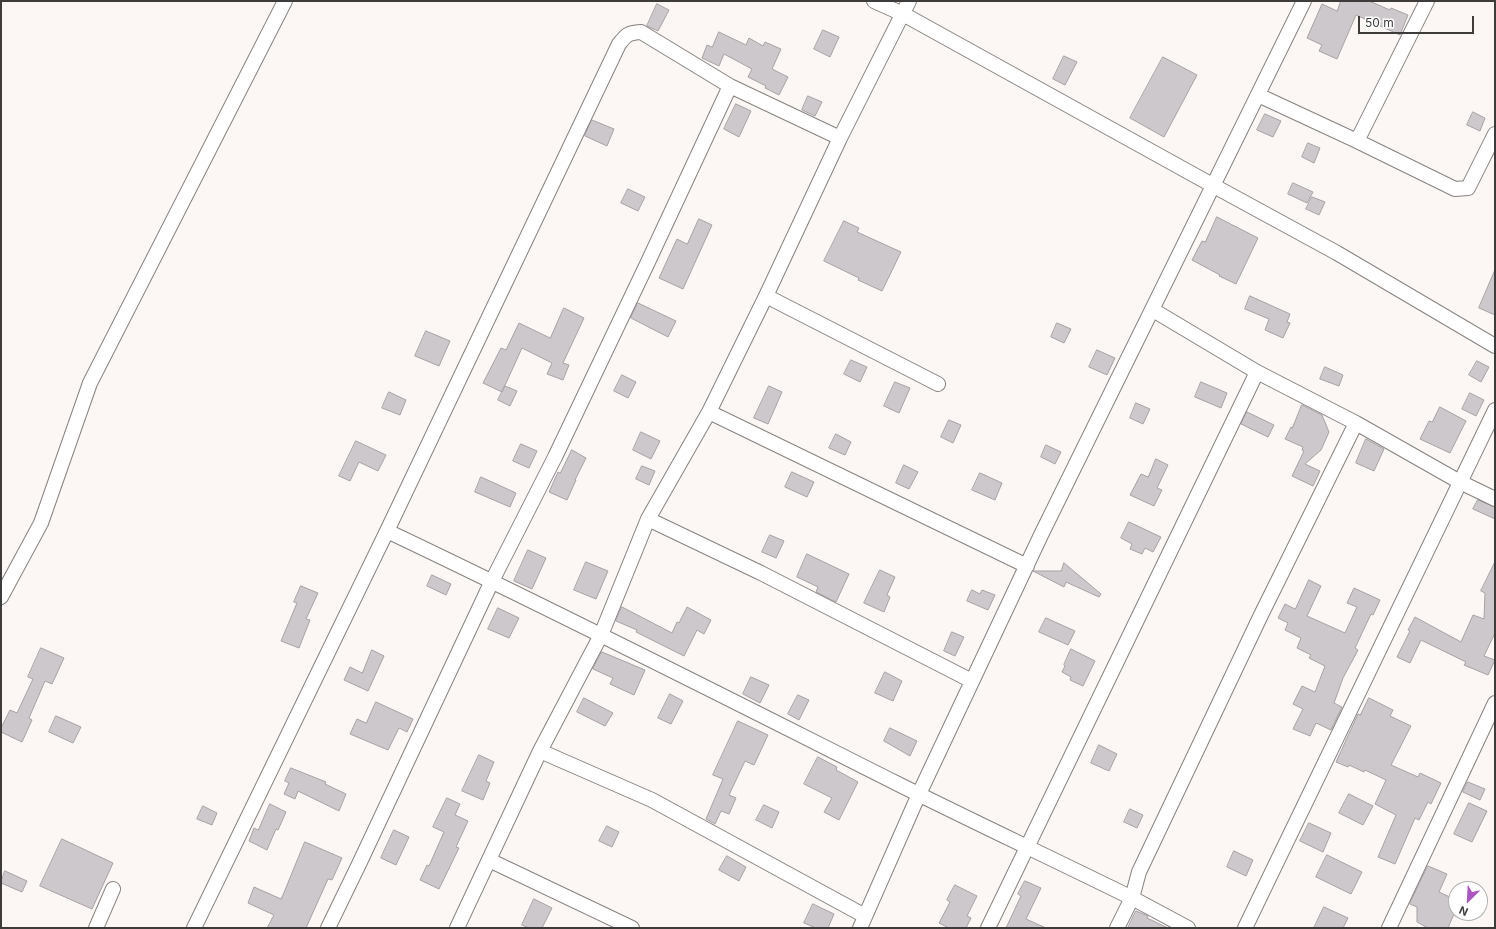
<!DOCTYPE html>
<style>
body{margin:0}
#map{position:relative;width:1496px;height:929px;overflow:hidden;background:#fcf7f4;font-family:Inter,sans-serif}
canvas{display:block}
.frame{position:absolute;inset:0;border:2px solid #3e3c3b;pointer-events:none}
.north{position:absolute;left:1448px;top:881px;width:40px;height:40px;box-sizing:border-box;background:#fff;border:1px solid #b2b1b1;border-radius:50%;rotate:204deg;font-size:11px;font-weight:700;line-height:16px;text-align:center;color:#3e3c3b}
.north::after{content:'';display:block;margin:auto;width:14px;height:18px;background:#ae54c0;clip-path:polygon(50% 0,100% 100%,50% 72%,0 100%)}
.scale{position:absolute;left:1358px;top:16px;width:116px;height:18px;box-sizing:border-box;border:2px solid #3e3c3b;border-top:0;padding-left:5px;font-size:12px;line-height:14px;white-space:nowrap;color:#3e3c3b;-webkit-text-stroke:3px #fff;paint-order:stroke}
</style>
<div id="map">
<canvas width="1496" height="929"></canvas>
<div class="frame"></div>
<div class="north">N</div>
<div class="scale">50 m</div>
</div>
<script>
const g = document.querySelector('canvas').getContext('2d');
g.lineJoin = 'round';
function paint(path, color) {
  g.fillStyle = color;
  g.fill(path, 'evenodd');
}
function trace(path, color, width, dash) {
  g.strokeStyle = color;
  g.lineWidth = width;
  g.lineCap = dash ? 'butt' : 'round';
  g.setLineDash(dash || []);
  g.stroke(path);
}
const building = new Path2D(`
 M1341 1H1369L1390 10 1391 8 1408 15 1400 35 1356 15 1337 59 1319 51 1322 45 1307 38 1322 4 1337 11Z
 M657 4 669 10 658 31 647 26Z
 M823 30 839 37 830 57 814 49Z
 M719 32 746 45 749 38 763 46 765 42 781 49 772 69 788 77 779 95 765 88 766 86 748 77 752 69 724 54 719 66 702 58 707 45 712 47Z
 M1064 56 1077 62 1065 85 1053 79Z
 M1163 57 1197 75 1164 137 1130 118Z
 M808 96 822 102 815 116 802 110Z
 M736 104 751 111 739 137 724 129Z
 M1473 112 1485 118 1480 131 1467 125Z
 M1265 114 1281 121 1273 137 1257 130Z
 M592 120 614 129 607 146 585 136Z
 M1308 143 1320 148 1314 163 1302 157Z
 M1293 183 1313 192 1307 203 1288 194Z
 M628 189 645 197 638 211 621 203Z
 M1312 197 1325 202 1319 215 1306 209Z
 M1217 217 1258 238 1236 284 1219 276 1220 275 1192 260 1202 241 1205 242Z
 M699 219 712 225 683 289 659 278 677 239 687 244Z
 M844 221 859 228 857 232 901 252 882 291 858 280 859 278 824 261Z
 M1495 270V315L1479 308Z
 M1250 296 1290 314 1287 322 1290 323 1283 338 1265 330 1269 319 1245 309Z
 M638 303 676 321 668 337 631 318Z
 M564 308 584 318 563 363 569 365 563 380 547 374 552 363 522 348 502 392 483 383 501 348 506 350 519 323 550 338Z
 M1057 323 1071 329 1064 343 1051 337Z
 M426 331 450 341 439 366 415 356Z
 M1097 350 1115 358 1107 375 1089 367Z
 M851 360 867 367 860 382 844 374Z
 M1477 361 1489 367 1481 382 1469 375Z
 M1325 367 1343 375 1339 386 1320 379Z
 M622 375 636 382 628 398 614 391Z
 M895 382 910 388 899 413 884 406Z
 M1201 382 1227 393 1221 408 1195 397Z
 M505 386 517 391 510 406 498 400Z
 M769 386 782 392 768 424 754 418Z
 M389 392 406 400 400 415 382 408Z
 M1470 393 1484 400 1476 416 1462 409Z
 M1136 403 1150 409 1143 424 1130 418Z
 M1302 405 1322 415 1329 432 1321 450 1305 464 1320 471 1313 486 1292 476 1304 451 1302 450 1303 447 1285 439 1291 427 1292 428Z
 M1440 407 1466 421 1450 453 1420 439 1429 421 1432 422Z
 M1247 412 1274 425 1268 437 1241 424Z
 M949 420 961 425 953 443 941 437Z
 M641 432 660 441 651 459 633 450Z
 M836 434 851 442 845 455 829 448Z
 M1366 439 1384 449 1374 471 1356 463Z
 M356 441 386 455 378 471 359 462 350 481 339 476Z
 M521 444 537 451 529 468 513 461Z
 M1046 445 1061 452 1055 464 1041 457Z
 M572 450 586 458 575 480H576L567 500 549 492 558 472 560 473Z
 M1156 459 1168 465 1157 488 1162 490 1154 506 1130 495 1141 474 1148 477Z
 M904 465 918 472 909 489 896 483Z
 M642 466 655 471 649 485 636 479Z
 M792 472 814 482 807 497 785 487Z
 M980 473 1002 483 995 500 972 490Z
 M481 477 516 493 510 507 475 492Z
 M1478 500 1495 507V519L1473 509Z
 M1129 522 1161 537 1153 552 1145 548 1142 554 1130 549 1132 544 1121 538Z
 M770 535 784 541 776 558 762 552Z
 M528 550 546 558 532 589 514 581Z
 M807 554 849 574 836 602 816 592 818 587 797 577Z
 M586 562 608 571 596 599 574 590Z
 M1495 562V633L1484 656 1495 660 1488 675 1464 665 1466 662 1421 640 1410 663 1397 657 1410 631 1408 630 1415 617 1461 642 1473 615 1484 619 1485 593 1481 591Z
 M1064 563 1101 594 1099 597 1066 582 1064 587 1033 571H1061Z
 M880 570 895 577 887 595 890 597 884 612 864 603Z
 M432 575 451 584 446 595 427 586Z
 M1309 580 1321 586 1307 616 1345 633 1357 607 1347 603 1354 588 1380 600 1373 615 1371 614 1355 648 1358 650 1343 678 1334 703 1342 707 1331 730 1316 723 1310 736 1293 729 1303 709 1293 704 1302 686 1315 692 1325 666 1309 658 1311 655 1297 648 1301 638 1285 630 1288 623 1278 618 1285 604 1295 609Z
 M301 586 318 593 306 619 310 620 299 648 281 641 297 603 294 602Z
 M972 590 980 594 982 590 995 595 988 610 967 601Z
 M622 607 672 633 677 622 679 623 687 607 711 620 704 634 697 630 684 656 636 632 637 630 616 621Z
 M498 608 519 618 509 638 488 629Z
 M1046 618 1075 631 1068 645 1039 632Z
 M952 632 964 637 955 656 944 651Z
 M41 648 64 658 52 684 45 681 29 718 32 720 22 742 1 732V728L10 710 17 713 33 679 28 677Z
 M1071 649 1095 661 1083 686 1070 680 1071 677 1062 672 1065 666 1064 665Z
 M372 650 384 656 368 691 344 680 350 667 362 673Z
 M602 652 645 670 634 695 610 684 613 678 593 669Z
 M885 672 902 681 893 701 875 693Z
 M751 677 769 685 760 703 743 694Z
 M670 694 683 701 671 724 658 718Z
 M798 695 809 700 799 720 788 714Z
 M584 698 613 713 605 726 577 712Z
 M1369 698 1393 710 1390 716 1411 726 1391 765 1418 777 1420 773 1441 783 1431 804 1428 802 1419 820 1415 818 1395 864 1378 857 1396 815 1375 804 1386 780 1365 770 1364 772 1349 765 1348 767 1336 762 1358 714 1360 715Z
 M376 702 413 719 407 732 399 728 388 750 350 734 357 719 366 723Z
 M56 716 81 727 73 743 49 732Z
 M738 721 768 735 754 765 745 761 729 795 736 798 729 814 721 811 715 824 706 819 723 779 713 775Z
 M890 728 917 741 910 756 884 741Z
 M1099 745 1117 754 1109 771 1091 763Z
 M479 755 494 762 486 781 490 783 483 800 462 791Z
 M818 757 837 767 836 770 858 782 839 820 824 812 832 798 804 784Z
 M291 768 326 782 325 784 346 794 339 811 298 791 295 799 284 794 289 783 285 781Z
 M1468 782 1485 789 1480 800 1463 792Z
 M1349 794 1373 806 1363 825 1339 813Z
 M447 798 460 804 455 815 468 821 456 847 459 848 439 889 420 880 427 865 429 866 444 832 433 827Z
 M1469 803 1487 811 1472 842 1454 834Z
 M270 804 286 812 278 830 276 829 267 850 249 841 254 828 258 830Z
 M764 805 779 812 772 828 756 820Z
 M203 806 217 813 212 825 197 819Z
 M1130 809 1143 815 1137 828 1124 822Z
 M1309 823 1331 833 1323 852 1300 841Z
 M607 826 619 832 612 847 599 841Z
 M394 830 409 837 396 865 381 858Z
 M62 839 113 863 92 909 40 886Z
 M305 842 342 858 332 880 328 879 306 928H267L274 915 248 903 254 887 281 899Z
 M1234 851 1253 860 1246 876 1227 867Z
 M1327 855 1362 872 1351 894 1316 877Z
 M727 856 746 867 739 881 719 870Z
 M1428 866 1447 874 1439 892 1456 900V909L1448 928H1428L1417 922V907L1410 904Z
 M5 871 27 881 22 892 1 883Z
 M1025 881 1041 888 1026 919 1046 928H1006L1021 896 1018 894Z
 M955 885 977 896 967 916 971 918 966 928H949L939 923 950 902 947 900Z
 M534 899 552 908 542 928H529L522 925Z
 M813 904 834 914 828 928H816L804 923Z
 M1324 907 1348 918 1343 928H1314Z
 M1136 911 1148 916 1147 918 1168 928H1128Z`);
paint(building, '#ccc8cb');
trace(building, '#a6a1a4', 1);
const street = new Path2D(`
 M874 1 903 14 1214 186 1337 253 1495 346
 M1258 95 1357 141 1427 1
 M1357 141 1455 189 1468 188 1495 134
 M766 296 938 384
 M1153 310 1257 372 1356 423 1460 482 1495 499
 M709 412 1027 566
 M648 519 761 573 972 681
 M387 531C558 612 727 698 896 783 974 822 1053 859 1132 898L1117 928
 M1 597 41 523 90 383 285 1
 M540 751 652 800 865 916
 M489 860 632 928
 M96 928 113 889
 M194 928 387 531 619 44C627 34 628 33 641 32L730 86
 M328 928 360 862 492 581 555 457 648 262 730 86 840 138
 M457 928 540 751 601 635 648 519 709 412 766 296 840 138 909 1
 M860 928 919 794 1041 535 1304 1
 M988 928 1257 372
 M1188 928 1132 898 1139 872 1261 615 1356 423
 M1245 928 1495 410
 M1389 928 1495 703`);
trace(street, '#87827f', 16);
trace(street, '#fff', 14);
</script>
